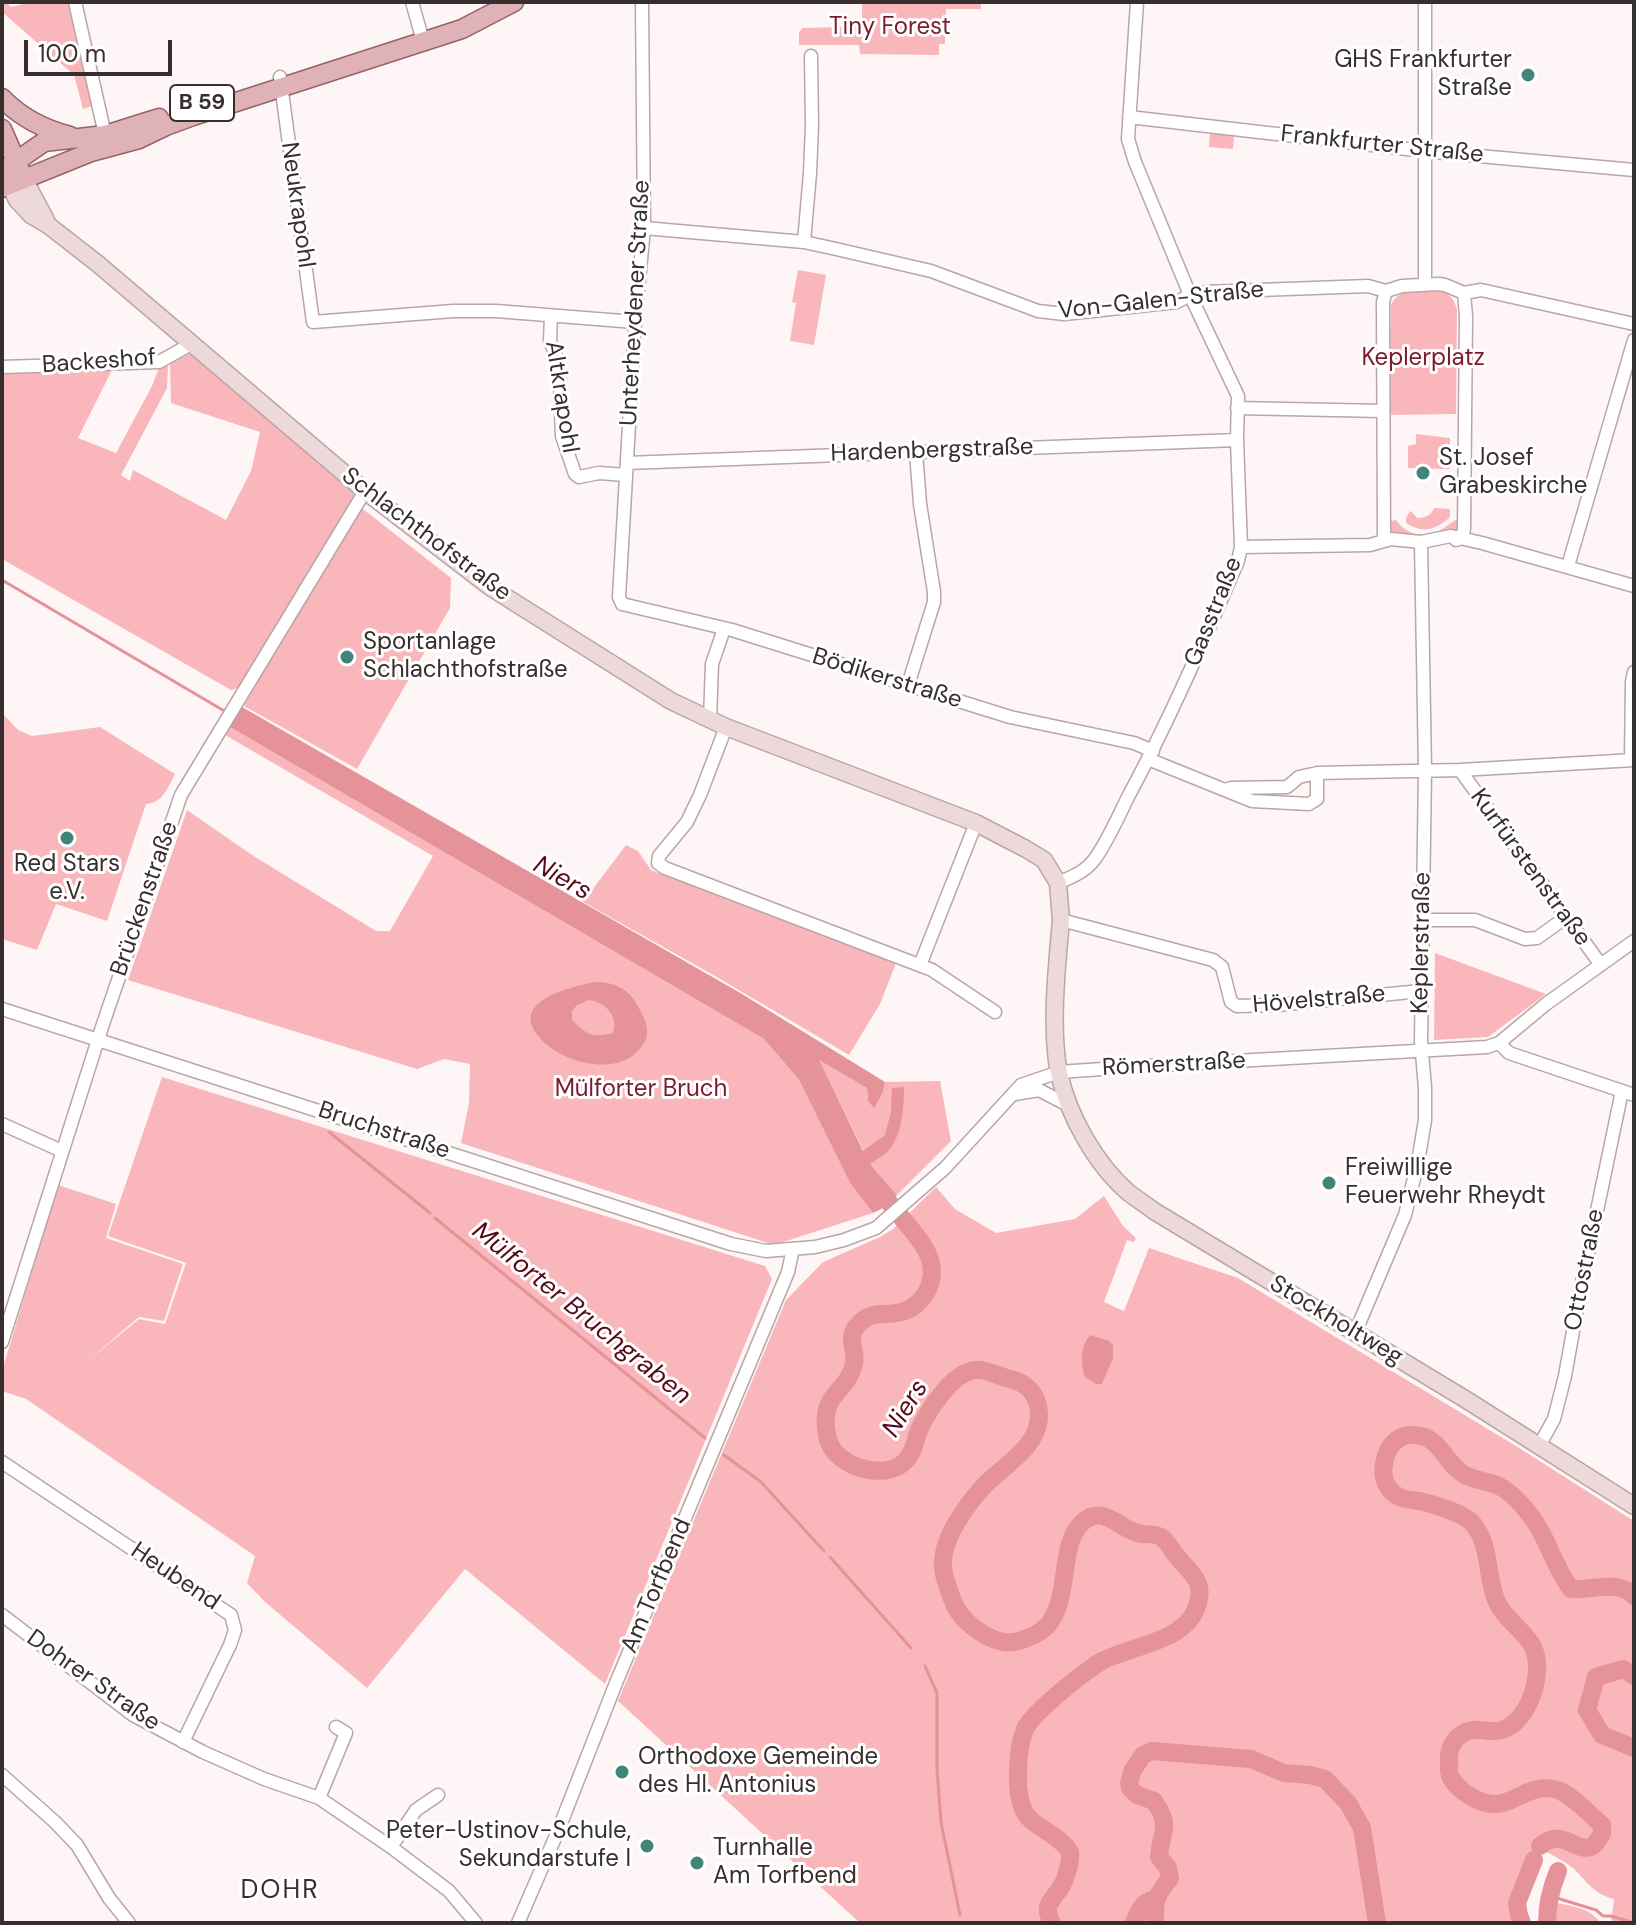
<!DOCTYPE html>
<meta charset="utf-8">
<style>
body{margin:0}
#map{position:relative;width:1636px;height:1925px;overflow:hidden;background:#fef6f6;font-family:"DM Sans",sans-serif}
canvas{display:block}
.frame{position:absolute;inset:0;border:4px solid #372f2f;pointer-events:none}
.scale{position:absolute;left:24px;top:40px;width:148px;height:36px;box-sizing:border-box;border:4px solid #372f2f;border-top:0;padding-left:10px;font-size:24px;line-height:28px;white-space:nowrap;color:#372f2f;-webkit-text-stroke:6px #fff;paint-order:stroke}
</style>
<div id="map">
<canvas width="1636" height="1925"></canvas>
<div class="frame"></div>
<div class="scale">100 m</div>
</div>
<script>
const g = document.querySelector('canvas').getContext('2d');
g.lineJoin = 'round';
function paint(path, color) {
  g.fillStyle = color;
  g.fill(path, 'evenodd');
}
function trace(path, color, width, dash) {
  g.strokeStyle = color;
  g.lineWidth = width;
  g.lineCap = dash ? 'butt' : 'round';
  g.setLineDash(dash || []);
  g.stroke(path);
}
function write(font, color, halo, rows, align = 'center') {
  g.font = font + ' "DM Sans",sans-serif';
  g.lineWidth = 6;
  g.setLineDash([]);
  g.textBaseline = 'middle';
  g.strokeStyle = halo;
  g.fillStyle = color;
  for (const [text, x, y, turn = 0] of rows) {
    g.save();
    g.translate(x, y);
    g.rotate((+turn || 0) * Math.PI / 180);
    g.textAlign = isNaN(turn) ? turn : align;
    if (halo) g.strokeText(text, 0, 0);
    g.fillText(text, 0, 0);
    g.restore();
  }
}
paint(new Path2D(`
 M2 2H6L11 7 32 2H80L104 102 83 109 74 75 2 12Z
 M862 2H981V9H946L945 44H939V55L860 54 859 45H799V32L803 28 841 27 853 21 862 20Z
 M1210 133 1234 136 1233 149 1209 147Z
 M798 270 826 275 814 345 790 341 796 303 792 302Z
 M1410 290C1432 290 1449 284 1457 309L1456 414 1389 415 1391 305C1395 296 1401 294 1410 290Z
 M190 354 361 488 238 688 231 690 2 559V374L112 370 78 438 116 453 152 386 160 365H168L167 388 121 475 130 481 133 470 226 520 251 471 260 432 171 403 170 362Z
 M1416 434 1450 438V469L1408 468V446L1416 444Z
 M1434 508 1450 509V517C1436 530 1422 534 1406 523V518L1410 511 1412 512 1417 518C1424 518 1431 516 1434 508Z
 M356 509H363L451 578 450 608 357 769 244 706Z
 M1459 519 1457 533 1431 539 1389 536 1386 522 1396 520C1407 536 1426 539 1442 529 1449 525 1452 521 1459 519Z
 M4 715 18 730 32 736 100 727 175 774C168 787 163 803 146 804L107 921 56 904 37 950 2 939V718Z
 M230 727 764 1039 799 1080 850 1183 873 1213 774 1245 461 1143 469 1103 470 1064 444 1059 417 1069 128 980 187 810 252 855 376 931H390L433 856 225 735Z
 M626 845 638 851 651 870 896 963 880 1004 849 1055 715 976 583 902Z
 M1435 953 1546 994 1488 1037 1434 1040Z
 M818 1059 867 1088 868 1101 883 1092 885 1082 940 1081 951 1141 897 1195 870 1164Z
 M162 1077 765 1266 772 1279 605 1684 465 1569 367 1688 265 1602 247 1583 255 1556 26 1399 2 1391V1371L58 1185 116 1204 106 1238 183 1264 164 1321 139 1317 85 1363 139 1319 165 1324 186 1263 108 1236Z
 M936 1187 955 1209 996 1233 1075 1219 1104 1196 1123 1226 1136 1238 1134 1242 1127 1240 1104 1302 1124 1311 1149 1248 1238 1278 1516 1446 1634 1521V1923H1611L1614 1899C1595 1895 1587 1882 1574 1869 1562 1859 1548 1853 1535 1846L1512 1902 1515 1923H860L618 1701 786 1300 823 1262 880 1237 893 1229Z
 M1552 1902C1571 1906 1589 1907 1601 1923H1551Z`), '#f9b7bb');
paint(new Path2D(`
 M242 707 742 994 885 1082 883 1092 874 1108 868 1101 867 1088 819 1060 863 1151 885 1135 891 1112 892 1088 904 1087C904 1107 902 1138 887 1152 882 1157 875 1160 870 1164L897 1195 881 1209 873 1213 850 1183 799 1080 764 1039 230 727Z
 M595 982C612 982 628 988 636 1003 647 1022 654 1035 637 1052 611 1079 546 1059 532 1026 521 997 577 986 595 982ZM589 1000C605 1002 619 1016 613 1033 592 1038 587 1035 572 1020V1011L577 1005Z
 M1090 1335 1109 1341 1113 1345V1358L1102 1384H1096L1085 1377C1080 1363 1080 1347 1090 1335Z`), '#e59298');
trace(new Path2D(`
 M2 580 226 712
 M329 1132 430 1213
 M435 1218 705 1438
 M724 1455 761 1482 824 1551
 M830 1557 911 1648
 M925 1666 937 1693V1769L941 1822 960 1915
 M1550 1896 1596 1910 1603 1916H1611L1634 1923`), '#e59298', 3);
trace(new Path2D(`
 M874 1184C884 1197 895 1209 905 1222 923 1243 942 1265 926 1293 920 1302 912 1310 901 1312 883 1317 871 1309 857 1326 846 1339 857 1350 854 1364 847 1393 822 1392 826 1429 827 1439 831 1450 840 1457 859 1473 898 1479 911 1453 915 1446 916 1438 919 1430 928 1411 950 1376 971 1371 984 1367 997 1376 1010 1379 1027 1383 1038 1394 1039 1413 1041 1447 1002 1466 982 1488 971 1500 962 1513 954 1527 945 1544 939 1562 946 1581 949 1590 952 1602 958 1611 966 1624 988 1640 1004 1642 1018 1644 1038 1635 1048 1625 1072 1596 1057 1542 1085 1520 1103 1506 1120 1528 1137 1533 1144 1535 1154 1533 1161 1537 1167 1540 1171 1550 1176 1555 1191 1575 1208 1581 1195 1611 1182 1641 1130 1647 1104 1660 1087 1669 1033 1712 1025 1729 1017 1748 1015 1790 1023 1809 1030 1827 1059 1833 1070 1852 1071 1863 1066 1879 1060 1889 1050 1902 1043 1906 1052 1923
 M1634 1676 1623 1669 1596 1677 1587 1710 1602 1735 1634 1748
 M1540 1846C1563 1825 1578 1857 1594 1845 1597 1842 1599 1838 1602 1834V1825C1590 1815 1570 1792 1554 1789 1534 1785 1521 1797 1503 1803 1484 1808 1460 1793 1451 1778 1448 1773 1449 1767 1449 1761 1448 1746 1457 1733 1472 1730 1482 1729 1493 1733 1502 1730 1529 1722 1545 1672 1533 1647 1524 1630 1503 1618 1496 1600 1486 1575 1491 1547 1474 1525 1465 1513 1435 1505 1420 1501 1414 1500 1407 1500 1402 1498 1388 1493 1381 1479 1384 1464 1385 1455 1390 1444 1398 1439 1407 1433 1423 1434 1432 1441 1444 1450 1450 1467 1465 1475 1474 1480 1485 1481 1494 1484 1509 1489 1521 1503 1530 1515 1548 1537 1553 1566 1571 1589 1590 1591 1619 1579 1634 1596
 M1134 1923C1139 1910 1141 1903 1155 1899
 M1155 1923C1154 1900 1156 1896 1170 1878L1168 1868 1159 1857C1161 1830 1172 1827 1154 1801L1137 1795 1130 1788 1129 1783 1133 1770 1143 1755 1152 1751 1251 1759 1284 1773 1310 1775 1325 1779 1348 1803 1362 1828 1377 1923
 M1522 1923 1519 1915 1517 1903 1534 1860
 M1547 1923C1547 1905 1551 1888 1558 1871`), '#e59298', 18);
const street = new Path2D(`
 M75 2 106 139
 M412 2 423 41
 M642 2 644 228 635 322 619 597 622 604 732 630 1010 717 1134 743 1153 751
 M280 77 313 322 453 311H496L635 322
 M1129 117 1424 151 1634 170
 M644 228 804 242 836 249 931 271 1038 311 1064 314 1177 302 1190 295 1205 292 1368 286 1386 291 1402 286 1439 284 1445 285 1464 293 1481 290 1634 324
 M804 242 810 173 812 125 811 56
 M1425 284V2
 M551 316 550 341 559 363 562 436 575 474 579 477 599 473 626 475
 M2 367 159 362 191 344
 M1237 408 1383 411
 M627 463 1237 440
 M1456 540 1462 538 1464 529 1466 316 1464 293
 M1384 541 1383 302 1386 291
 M1241 547 1370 545 1391 539 1421 542 1451 536 1482 543 1634 586
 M1568 566 1634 340
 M908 685 934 602V592L920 504 916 452
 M710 719 712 664 724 629
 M726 727 700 795 687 822 659 856 658 863 665 868 932 970 995 1012
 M1148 759 1252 801 1309 804 1317 799V773
 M1631 760 1632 682 1634 672
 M1460 770 1601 965
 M1225 790 1231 788 1287 787 1299 777 1317 773 1460 770 1634 760
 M1058 883C1071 877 1085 872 1094 860 1107 843 1119 815 1129 795 1170 719 1204 640 1238 561L1241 547 1237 440 1238 396 1190 295 1135 162 1128 139 1137 2
 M1061 920 1213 960 1222 967 1231 1002 1237 1006 1277 1005 1421 991
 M1422 920H1475L1525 939 1537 938 1565 918
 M920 965 976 823
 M2 1009 731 1244 766 1251 815 1247 844 1240 876 1228 945 1168 1021 1085 1059 1072 1146 1066 1487 1047 1499 1043 1546 1004 1634 941
 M1499 1043 1509 1053 1634 1095
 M1015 1094 1039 1090 1068 1105
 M2 1124 62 1151
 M1355 1333 1405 1215 1418 1162 1425 1120V1088L1421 1041 1425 770 1421 542
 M2 1342 102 1027 181 795 365 491
 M1539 1446 1554 1419 1565 1376 1580 1292 1622 1091
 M2 1462 231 1615 235 1630 230 1645 183 1742
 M2 1615 133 1715 203 1752 264 1779 319 1798 391 1847 449 1891 476 1923
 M2 1775 55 1822 77 1845 109 1898 129 1923
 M319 1798 346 1733 336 1727
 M391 1847 416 1810 438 1795
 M518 1923 558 1831 616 1683 788 1272 793 1249`);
const secondary = new Path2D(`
 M24 179 46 220
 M10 185 17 200 31 215 48 225 98 264 365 491 490 587 671 701 726 727 976 823 1026 849 1044 860 1058 883 1061 920C1057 965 1050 1029 1059 1073 1068 1115 1096 1165 1129 1193 1137 1199 1146 1205 1154 1211L1465 1399 1634 1506`);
const primary = new Path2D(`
 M2 98C21 118 43 129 70 136
 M2 129 20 170
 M2 171 44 142 105 135 159 118
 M2 188 91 152 139 139 166 126 193 116 462 29 514 2`);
trace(street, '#b9a6a7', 15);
trace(secondary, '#b9a6a7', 19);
trace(primary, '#956367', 21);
trace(street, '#fff', 12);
trace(secondary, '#eed9da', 16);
trace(primary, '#deb2b6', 18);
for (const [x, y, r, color] of [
 [1528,75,8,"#41857a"],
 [1423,473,8,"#41857a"],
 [347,657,8,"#41857a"],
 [67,838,8,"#41857a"],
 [1329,1183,8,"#41857a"],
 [622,1772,8,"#41857a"],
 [647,1846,8,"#41857a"],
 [697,1863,8,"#41857a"]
]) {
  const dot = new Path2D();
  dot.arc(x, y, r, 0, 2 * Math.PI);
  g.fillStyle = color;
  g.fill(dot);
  trace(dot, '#fff', 3);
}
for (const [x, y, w] of [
 [202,103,64]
]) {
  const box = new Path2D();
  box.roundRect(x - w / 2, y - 18, w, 36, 6);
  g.fillStyle = '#fff';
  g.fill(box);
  trace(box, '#372f2f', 2);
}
write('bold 22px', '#372f2f', null, [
 ["B 59",202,103]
]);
write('24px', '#7b1a2e', '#fff', [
 ["Tiny Forest",890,28],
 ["Keplerplatz",1423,359],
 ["Mülforter Bruch",641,1090]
]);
write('24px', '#372f2f', '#fff', [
 ["GHS Frankfurter",1512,61,"right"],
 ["Straße",1512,89,"right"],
 ["St. Josef",1439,459],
 ["Grabeskirche",1439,487],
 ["Sportanlage",363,643],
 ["Schlachthofstraße",363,671],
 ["Red Stars",67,865,"center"],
 ["e.V.",67,893,"center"],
 ["Freiwillige",1345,1169],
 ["Feuerwehr Rheydt",1345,1197],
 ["Orthodoxe Gemeinde",638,1758],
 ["des Hl. Antonius",638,1786],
 ["Peter-Ustinov-Schule,",631,1832,"right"],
 ["Sekundarstufe I",631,1860,"right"],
 ["Turnhalle",713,1849],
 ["Am Torfbend",713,1877]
], 'left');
write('24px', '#372f2f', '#fff', [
 ["Frankfurter Straße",1382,145,6],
 ["Neukrapohl",297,205,82],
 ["Von-Galen-Straße",1161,301,-6],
 ["Unterheydener Straße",636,303,-87],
 ["Backeshof",99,362,-4],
 ["Altkrapohl",561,397,81],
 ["Hardenbergstraße",932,451,-2],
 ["Schlachthofstraße",426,535,37],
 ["Gasstraße",1214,612,-68],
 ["Bödikerstraße",887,679,17],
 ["Kurfürstenstraße",1530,868,54],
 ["Brückenstraße",145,899,-71],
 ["Keplerstraße",1422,943,-89],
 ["Hövelstraße",1319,1000,-5],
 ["Römerstraße",1174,1065,-3],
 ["Bruchstraße",384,1131,18],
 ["Ottostraße",1585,1270,-79],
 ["Stockholtweg",1336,1321,31],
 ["Heubend",175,1577,34],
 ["Am Torfbend",657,1586,-67],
 ["Dohrer Straße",93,1681,35]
]);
write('italic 26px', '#560b1c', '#fff', [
 ["Niers",562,879,30],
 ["Mülforter Bruchgraben",581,1314,39],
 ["Niers",906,1409,-58]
]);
g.letterSpacing = '2px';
write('26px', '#372f2f', '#fff', [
 ["DOHR",280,1891]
]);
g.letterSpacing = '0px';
</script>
